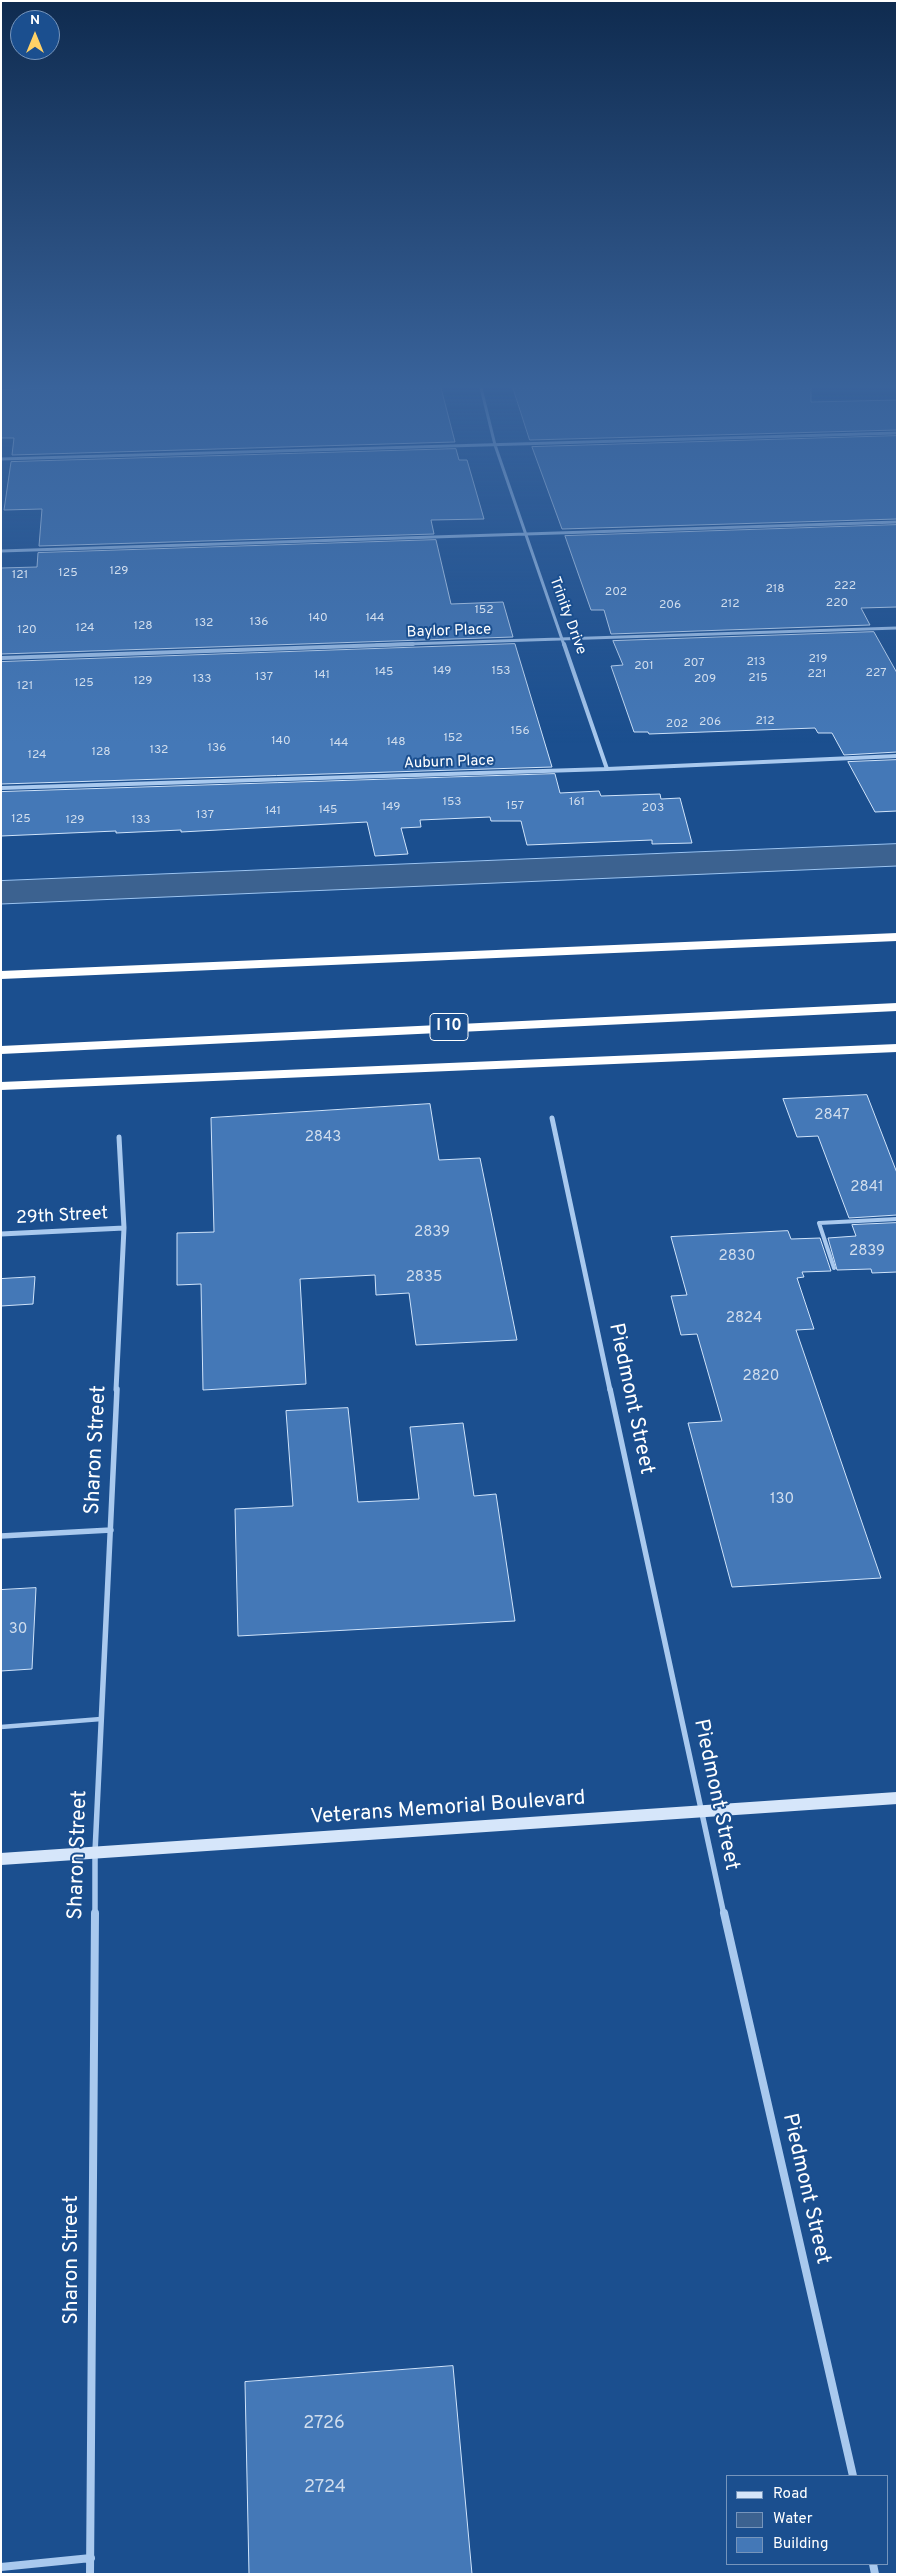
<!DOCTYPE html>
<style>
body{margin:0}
#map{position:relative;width:898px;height:2575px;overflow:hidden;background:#1b4f8f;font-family:Overpass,sans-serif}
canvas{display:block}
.frame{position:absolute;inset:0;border:2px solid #fff;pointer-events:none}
.legend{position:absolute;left:726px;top:2475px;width:162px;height:90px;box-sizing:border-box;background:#1b4f8f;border:1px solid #7695bc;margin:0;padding:6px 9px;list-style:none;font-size:15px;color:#fff}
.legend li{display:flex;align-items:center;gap:10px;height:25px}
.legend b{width:25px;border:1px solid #7695bc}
.north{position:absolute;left:10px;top:10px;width:50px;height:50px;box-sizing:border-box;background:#1b4f8f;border:1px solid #7695bc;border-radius:50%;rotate:0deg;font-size:14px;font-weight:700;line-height:20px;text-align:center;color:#fff}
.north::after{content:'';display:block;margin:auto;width:18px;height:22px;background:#ffd166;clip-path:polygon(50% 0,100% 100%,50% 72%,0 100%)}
</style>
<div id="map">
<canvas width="898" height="2575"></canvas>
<div class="frame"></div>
<ul class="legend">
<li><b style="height:6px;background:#d6e6fa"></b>Road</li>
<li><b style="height:14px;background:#3c6290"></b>Water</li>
<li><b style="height:14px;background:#4478b7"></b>Building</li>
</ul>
<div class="north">N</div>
</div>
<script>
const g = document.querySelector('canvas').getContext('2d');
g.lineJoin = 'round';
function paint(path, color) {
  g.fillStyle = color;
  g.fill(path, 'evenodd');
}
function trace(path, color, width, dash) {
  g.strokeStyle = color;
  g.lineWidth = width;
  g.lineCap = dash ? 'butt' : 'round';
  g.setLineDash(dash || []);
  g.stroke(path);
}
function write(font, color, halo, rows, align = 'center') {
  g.font = font + ' Overpass,sans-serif';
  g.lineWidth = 4;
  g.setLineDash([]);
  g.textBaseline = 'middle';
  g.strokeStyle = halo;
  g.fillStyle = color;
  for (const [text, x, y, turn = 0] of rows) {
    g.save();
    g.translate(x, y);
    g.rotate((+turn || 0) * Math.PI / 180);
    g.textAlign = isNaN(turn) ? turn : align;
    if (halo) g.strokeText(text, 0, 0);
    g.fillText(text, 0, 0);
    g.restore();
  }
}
const water = new Path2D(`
 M897 844V866L1 904V881Z`);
paint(water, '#3c6290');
trace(water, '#9cc4f0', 1);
const building = new Path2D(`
 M161 384H440L455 442 12 455 14 438H1V390Z
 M512 384H811V402L897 400V430L530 440Z
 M897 436V519L562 529 532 447Z
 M456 449 459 460H467L484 519 431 520 434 534 39 546 42 509 4 510 11 462Z
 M897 525V607L861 608 870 625 611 634 604 610H591L565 536Z
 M436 540 451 604 503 602 513 637 1 654V568L37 567 38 553Z
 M874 632 897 673V752L844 755 832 733H818L815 728 649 734 648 732H634L611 666 623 665 613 641Z
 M515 644 552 767 1 784V662Z
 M897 760V811L875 812 848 762Z
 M555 774 560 793 599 791 601 796 660 794 661 799 680 798 692 843 652 844V840L527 845 521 821H491L490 817 420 820 421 827 401 828 408 854 375 856 367 822 181 832V830L116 833V831L1 836V792Z
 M867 1095 897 1173V1215L849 1218 818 1136 797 1137 783 1099Z
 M430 1104 439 1160 480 1158 517 1340 416 1345 409 1293 376 1295 375 1275 300 1279 306 1384 203 1390 201 1284 177 1285V1233L214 1232 211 1118Z
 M897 1223V1272L872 1273 871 1269 837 1270 828 1238 856 1236 852 1225Z
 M788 1231 791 1239 820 1238 831 1271 802 1272 804 1277 797 1278 814 1329 796 1330 881 1578 732 1587 688 1423 722 1421 697 1334 681 1335 671 1296 687 1295 671 1237Z
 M35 1277 33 1304 1 1306V1279Z
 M348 1408 358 1502 419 1499 410 1427 463 1423 474 1496 496 1494 515 1621 238 1636 235 1509 293 1506 286 1411Z
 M36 1588 32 1669 1 1671V1590Z
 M453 2366 472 2574H249L245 2382Z`);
paint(building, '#4478b7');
trace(building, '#cfe3fa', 1);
trace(new Path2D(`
 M834 1268 819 1223 897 1219`), '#a9c9ee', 4);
trace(new Path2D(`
 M1 1727 101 1719`), '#a9c9ee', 4.5);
trace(new Path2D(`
 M480 384 495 445 564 645
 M1 459 897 433
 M1 551 897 522
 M376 645 897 628`), '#a9c9ee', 3);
trace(new Path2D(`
 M564 644 607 769
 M1 658 413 644
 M1 788 607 769 897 756`), '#a9c9ee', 4);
trace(new Path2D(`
 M552 1118 610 1390
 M1 1234 124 1228
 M116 1390 124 1228 119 1137`), '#a9c9ee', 5);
trace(new Path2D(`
 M610 1389 724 1915
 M1 1536 111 1530
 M95 1915V1852L117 1389`), '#a9c9ee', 5.5);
trace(new Path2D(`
 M724 1913 853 2476
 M873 2564 875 2574
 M1 2567 91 2558
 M90 2574 95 1913`), '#a9c9ee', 8);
trace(new Path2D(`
 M1 1859 897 1798`), '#d6e6fa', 12);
paint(new Path2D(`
 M897 933V941L1 979V971Z
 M897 1003V1011L1 1054V1046Z
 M897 1044V1052L1 1090V1082Z`), '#fff');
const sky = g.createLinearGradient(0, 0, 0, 744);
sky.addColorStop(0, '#0f2b4f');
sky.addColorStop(0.52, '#39639b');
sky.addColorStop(1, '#39639b00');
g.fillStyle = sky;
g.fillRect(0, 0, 898, 744);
write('12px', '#d0dded', null, [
 ["129",119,572],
 ["125",68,574],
 ["121",20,576],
 ["222",845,587],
 ["218",775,590],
 ["202",616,593],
 ["220",837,604],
 ["212",730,605],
 ["206",670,606],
 ["152",484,611],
 ["140",318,619],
 ["144",375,619],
 ["136",259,623],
 ["132",204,624],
 ["128",143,627],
 ["124",85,629],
 ["120",27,631],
 ["219",818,660],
 ["213",756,663],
 ["207",694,664],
 ["201",644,667],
 ["149",442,672],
 ["153",501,672],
 ["145",384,673],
 ["227",876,674],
 ["221",817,675],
 ["141",322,676],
 ["137",264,678],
 ["215",758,679],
 ["133",202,680],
 ["209",705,680],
 ["129",143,682],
 ["125",84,684],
 ["121",25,687],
 ["212",765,722],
 ["206",710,723],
 ["202",677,725],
 ["156",520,732],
 ["152",453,739],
 ["140",281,742],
 ["148",396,743],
 ["144",339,744],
 ["136",217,749],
 ["132",159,751],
 ["128",101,753],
 ["124",37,756],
 ["153",452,803],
 ["161",577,803],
 ["157",515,807],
 ["149",391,808],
 ["203",653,809],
 ["145",328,811],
 ["141",273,812],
 ["137",205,816],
 ["125",21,820],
 ["129",75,821],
 ["133",141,821]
]);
write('15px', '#fff', '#1b4f8f', [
 ["Trinity Drive",567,616,70],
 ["Baylor Place",449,632,-2],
 ["Auburn Place",449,763,-2]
]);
write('15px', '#d0dded', null, [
 ["2847",832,1116],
 ["2843",323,1138],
 ["2841",867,1188],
 ["2839",432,1233],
 ["2839",867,1252],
 ["2830",737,1257],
 ["2835",424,1278],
 ["2824",744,1319],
 ["2820",761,1377],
 ["130",782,1500],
 ["30",18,1630]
]);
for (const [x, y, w] of [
 [449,1027,38]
]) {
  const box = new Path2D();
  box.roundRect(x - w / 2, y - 13.5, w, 27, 4);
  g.fillStyle = '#1b4f8f';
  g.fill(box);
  trace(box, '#fff', 1);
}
write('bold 16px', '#fff', null, [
 ["I 10",449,1027]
]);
write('18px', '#fff', '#1b4f8f', [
 ["29th Street",62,1217,-3]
]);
write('18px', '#d0dded', null, [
 ["2726",324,2424],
 ["2724",325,2488]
]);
write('21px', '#fff', '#1b4f8f', [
 ["Piedmont Street",630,1399,78],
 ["Sharon Street",97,1450,-87],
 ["Piedmont Street",715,1795,78],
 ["Veterans Memorial Boulevard",448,1809,-4],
 ["Sharon Street",79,1855,-88],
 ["Piedmont Street",805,2189,77],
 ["Sharon Street",73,2260,-90]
]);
</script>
